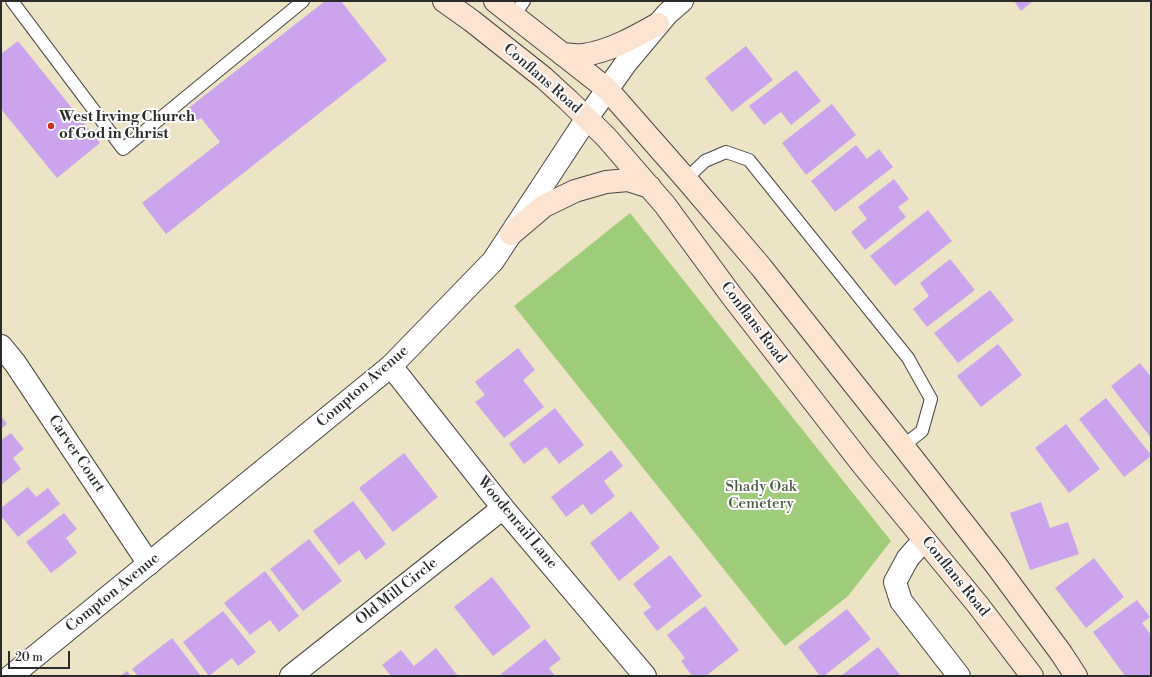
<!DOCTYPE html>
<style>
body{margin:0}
#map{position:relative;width:1152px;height:677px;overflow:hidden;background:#ede4c5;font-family:"Libre Bodoni",serif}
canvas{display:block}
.frame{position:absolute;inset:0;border:2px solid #2b2b2b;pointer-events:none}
.scale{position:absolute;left:8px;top:651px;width:62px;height:18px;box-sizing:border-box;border:2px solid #2b2b2b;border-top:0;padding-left:5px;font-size:12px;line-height:14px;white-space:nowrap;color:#2b2b2b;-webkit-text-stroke:3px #fff;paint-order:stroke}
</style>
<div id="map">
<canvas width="1152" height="677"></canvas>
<div class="frame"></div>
<div class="scale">20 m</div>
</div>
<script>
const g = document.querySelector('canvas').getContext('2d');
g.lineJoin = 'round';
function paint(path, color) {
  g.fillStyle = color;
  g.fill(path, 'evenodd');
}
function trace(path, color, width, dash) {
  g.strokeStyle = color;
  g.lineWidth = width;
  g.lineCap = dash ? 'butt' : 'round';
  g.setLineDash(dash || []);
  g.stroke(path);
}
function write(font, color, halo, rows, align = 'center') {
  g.font = font + ' "Libre Bodoni",serif';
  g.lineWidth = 4;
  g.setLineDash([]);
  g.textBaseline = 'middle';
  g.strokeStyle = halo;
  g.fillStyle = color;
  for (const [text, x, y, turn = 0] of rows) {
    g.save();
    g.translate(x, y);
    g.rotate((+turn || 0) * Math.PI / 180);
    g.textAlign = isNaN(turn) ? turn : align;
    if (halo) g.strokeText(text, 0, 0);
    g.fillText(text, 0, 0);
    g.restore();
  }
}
paint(new Path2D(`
 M630 213 891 541 848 596 785 646 514 306Z`), '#9ecc7a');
paint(new Path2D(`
 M325 1H341L387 60 166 234 142 203 220 142 201 118 195 122 186 110Z
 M1014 1H1033L1021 11Z
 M18 41 100 143 57 178 1 109V54Z
 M746 46 773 80 732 112 705 78Z
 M796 70 821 101 791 125 781 112 764 125 749 106Z
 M832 104 856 135 806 175 782 143Z
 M856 145 867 159 879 149 893 167 835 212 811 181Z
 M894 179 909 199 898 207 906 217 865 250 851 232 867 219 858 207Z
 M928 210 952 241 895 286 870 256Z
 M950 259 975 290 927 327 913 309 929 296 920 283Z
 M990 290 1014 320 958 363 934 333Z
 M998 344 1022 375 981 407 957 376Z
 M518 348 535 370 523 380 544 407 504 438 475 402 485 395 475 382Z
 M1140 363 1151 377V438L1111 386Z
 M1106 398 1151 455V456L1124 477 1079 419Z
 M555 408 584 445 559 464 546 447 524 464 509 444Z
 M1 416 7 424 1 429Z
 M1066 424 1100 469 1069 493 1035 448Z
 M11 433 24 449 13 458 21 469 1 485V440Z
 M611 450 623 466 604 481 615 496 591 515 583 504 566 517 551 497Z
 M404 453 438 497 393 532 359 488Z
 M28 487 36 497 48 488 60 504 18 537 1 516V508Z
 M353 501 386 544 366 560 359 550 339 565 313 531Z
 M1041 502 1050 528 1068 522 1079 554 1030 570 1010 513Z
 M631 511 660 548 619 581 590 543Z
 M64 513 77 529 66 538 77 553 51 573 26 542Z
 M309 539 342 581 303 611 270 569Z
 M670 555 702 596 657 631 643 613 651 607 633 584Z
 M1094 558 1124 597 1086 628 1055 588Z
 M265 571 299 616 279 632 270 620 250 635 224 603Z
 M492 577 531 627 493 656 454 607Z
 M1137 600 1150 617 1142 623 1151 635V676H1125L1093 632Z
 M705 606 739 650 706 676H692L681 661 685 658 667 635Z
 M847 609 871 639 824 676H820L798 647Z
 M223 611 256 652 238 666 232 658 209 676 183 642Z
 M172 638 201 676H138L132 669Z
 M545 639 561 659 549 668 555 676H502L501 674Z
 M878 647 901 676H841Z
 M436 648 458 676H391L382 665 401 650 414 666Z
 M127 671 131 676H120Z`), '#cca4ed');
const service = new Path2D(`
 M12 1 123 149 303 1
 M514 16 524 1
 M686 179 705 161 726 152 749 160 908 358 931 399 922 431 903 446`);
const minor = new Path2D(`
 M1 346 15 363 149 564
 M391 366 503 508 645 676
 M924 540 908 558 895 582 901 601 959 676
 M291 676 503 508`);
const tertiary = new Path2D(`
 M11 676 391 366 493 261 587 118 626 63 667 14 682 1`);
const secondary = new Path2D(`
 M444 1 472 21 544 78 568 100 606 137 665 205 731 295 862 464 978 605 1032 676
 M495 1 607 89 686 179 761 267 903 446 996 565 1061 653 1076 676
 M562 54C569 54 577 56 584 55 610 51 635 37 658 24
 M511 234 544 206 575 191 606 182 628 180 650 187`);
trace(service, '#484742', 14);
trace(minor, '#484742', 24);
trace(tertiary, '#484742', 24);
trace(secondary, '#484742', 24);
trace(service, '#fff', 12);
trace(minor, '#fff', 22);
trace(tertiary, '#fff', 22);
trace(secondary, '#fde4d1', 22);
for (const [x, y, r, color] of [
 [51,126,4,"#c8321e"]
]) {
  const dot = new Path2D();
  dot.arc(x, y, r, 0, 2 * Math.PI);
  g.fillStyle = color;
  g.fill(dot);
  trace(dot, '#fff', 1.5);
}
write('15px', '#2b2b2b', '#fff', [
 ["Conflans Road",542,79,41],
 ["Conflans Road",753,323,53],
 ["Compton Avenue",363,387,-41],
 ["Carver Court",76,454,56],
 ["Woodenrail Lane",517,523,50],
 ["Conflans Road",955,577,51],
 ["Old Mill Circle",397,592,-38],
 ["Compton Avenue",113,593,-39]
]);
write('bold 15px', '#2b2b2b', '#fff', [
 ["West Irving Church",59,117],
 ["of God in Christ",59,134]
], 'left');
write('15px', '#4e5b43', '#fff', [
 ["Shady Oak",761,487],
 ["Cemetery",761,504]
]);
</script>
